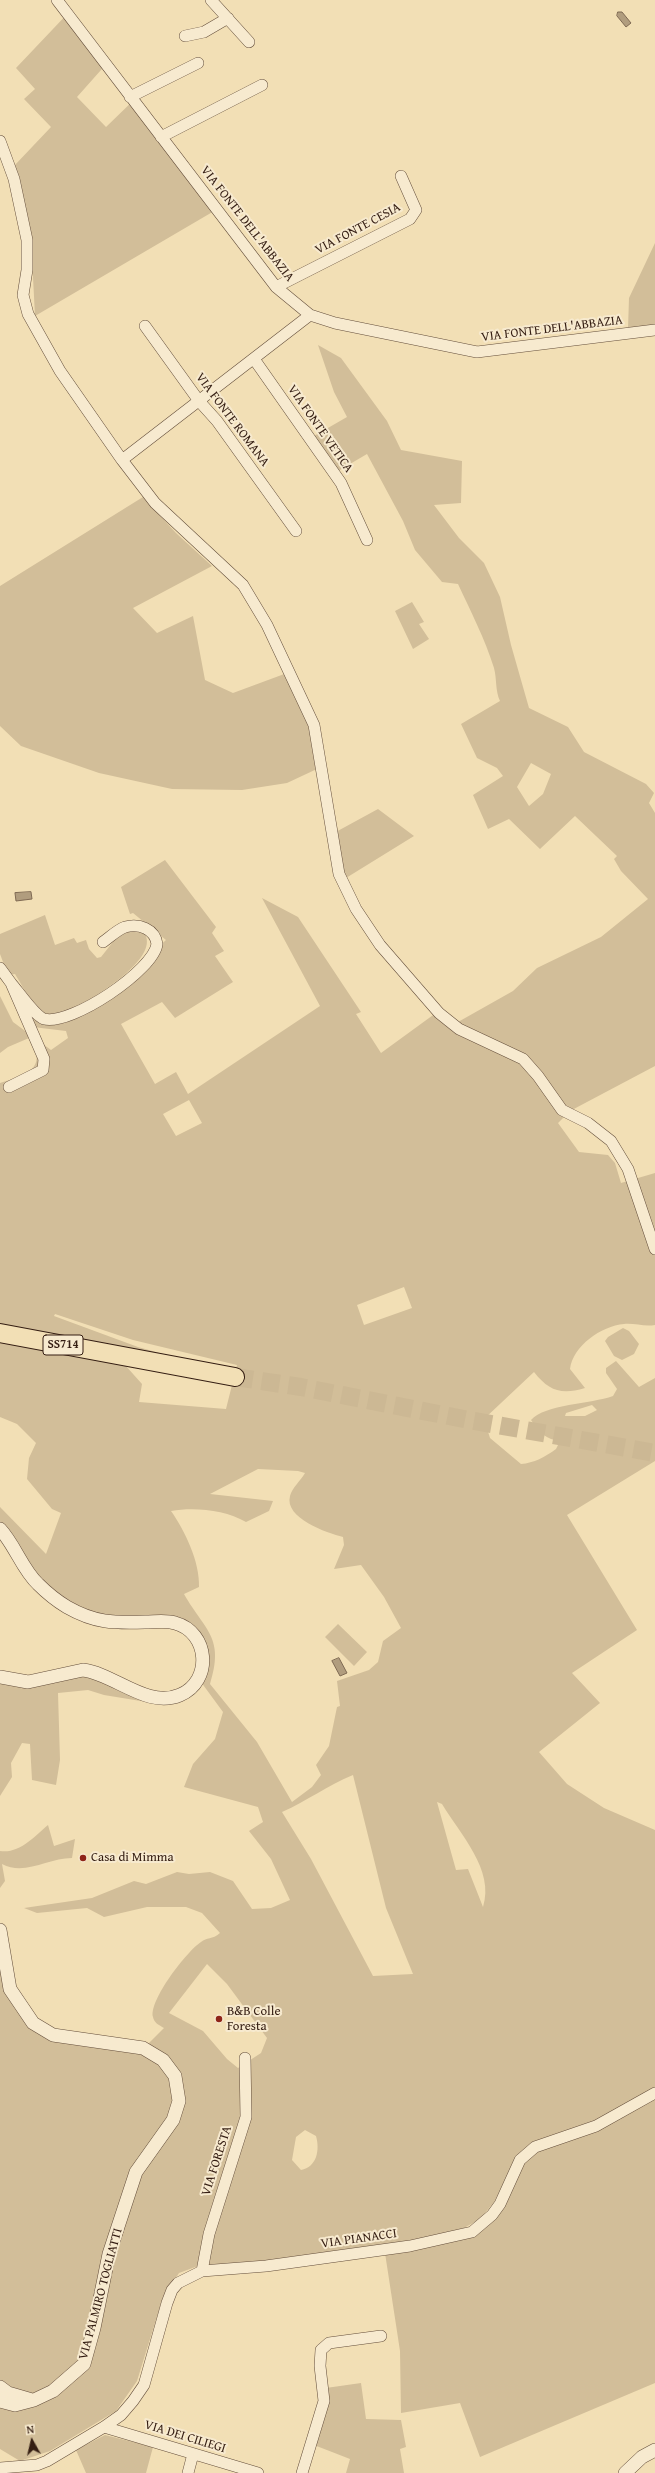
<!DOCTYPE html>
<style>
body{margin:0}
#map{position:relative;width:655px;height:2473px;overflow:hidden;background:#f2dfb5;font-family:"Gentium Book Plus",serif}
canvas{display:block}
.north{position:absolute;left:12px;top:2421px;width:40px;height:40px;-webkit-text-stroke:3px #f7eacf;paint-order:stroke;rotate:352deg;font-size:11px;font-weight:700;line-height:16px;text-align:center;color:#341d12}
.north::after{content:'';display:block;margin:auto;width:14px;height:18px;background:#341d12;clip-path:polygon(50% 0,100% 100%,50% 72%,0 100%)}
</style>
<div id="map">
<canvas width="655" height="2473"></canvas>
<div class="north">N</div>
</div>
<script>
const g = document.querySelector('canvas').getContext('2d');
g.lineJoin = 'round';
function paint(path, color) {
  g.fillStyle = color;
  g.fill(path, 'evenodd');
}
function trace(path, color, width, dash) {
  g.strokeStyle = color;
  g.lineWidth = width;
  g.lineCap = dash ? 'butt' : 'round';
  g.setLineDash(dash || []);
  g.stroke(path);
}
function write(font, color, halo, rows, align = 'center') {
  g.font = font + ' "Gentium Book Plus",serif';
  g.lineWidth = 4;
  g.setLineDash([]);
  g.textBaseline = 'middle';
  g.strokeStyle = halo;
  g.fillStyle = color;
  for (const [text, x, y, turn = 0] of rows) {
    g.save();
    g.translate(x, y);
    g.rotate((+turn || 0) * Math.PI / 180);
    g.textAlign = isNaN(turn) ? turn : align;
    if (halo) g.strokeText(text, 0, 0);
    g.fillText(text, 0, 0);
    g.restore();
  }
}
paint(new Path2D(`
 M71 10 109 61 77 97 106 127 138 96 221 207 35 316 31 238 14 166 51 127 24 99 35 89 16 68Z
 M655 243V325L628 329 629 298Z
 M318 345 341 358 387 421 401 450 462 461 461 503 434 505 459 538 484 563 500 597 511 645 529 708 568 727 584 752 646 784 654 793 649 803 655 813V1066L570 1111 558 1123 579 1152 608 1155 615 1163 621 1183 655 1173V1325C644 1327 635 1323 624 1324 601 1326 573 1346 570 1369L585 1388C561 1395 549 1391 534 1372L484 1419 490 1438 521 1464C534 1463 545 1457 556 1449L558 1445 555 1440C544 1438 537 1429 531 1420 545 1404 591 1404 613 1396L617 1389 606 1373V1368L616 1361 639 1387 655 1378V1461L567 1515 637 1630 572 1673 600 1703 539 1752 567 1784 604 1808 655 1830V2087L593 2125 514 2163 494 2202 480 2219 464 2228 409 2242 265 2261 198 2266 179 2273 163 2297 137 2381 116 2411 50 2451 20 2461 0 2449V1943L8 1990 52 2037 148 2044 164 2028C159 2025 154 2023 153 2017 149 2000 187 1951 201 1942 207 1937 212 1940 220 1933L202 1913 186 1907H147L104 1917 87 1908 37 1913 24 1908 92 1898 134 1881 146 1884 177 1872 189 1874 210 1872 233 1881 252 1909 271 1908 290 1900 271 1859 249 1831 263 1822 258 1807 184 1787 193 1764 215 1739 223 1712 201 1682 171 1703 159 1704 104 1695 88 1690 58 1693 60 1760 56 1785 32 1780 30 1744 22 1743 11 1763 12 1777 0 1796V1680L83 1672 165 1700 201 1682 195 1630 85 1612 46 1587 0 1526V1507L46 1554 61 1513 52 1509 27 1479 29 1458 36 1443 17 1424 0 1417V1341L125 1365 142 1384 139 1402 226 1409 237 1365 133 1340 55 1314 54 1316 138 1347 174 1357 0 1325V1083C27 1075 49 1068 29 1038L8 1047 0 1053V996L13 1022 51 1050 68 1038 66 1031 33 1027 31 1018C51 1031 69 1023 88 1012L166 940 133 913 130 914 121 887 165 860 216 927 212 933 224 951 215 956 233 982 175 1018 162 1002 121 1024 155 1084 176 1072 188 1094 320 1006 262 898 298 917 361 1012 356 1014 381 1053 440 1010 458 1022 513 991 537 968 601 937 648 899 621 871 614 859 617 856 575 816 540 849 509 819 488 829 473 795 503 776 497 768 477 758 461 724 500 701C495 690 497 679 494 668 485 639 471 612 458 584L442 582 415 550 403 521 367 454 338 471 314 436 347 417 334 392ZM531 763 551 774 543 794 529 806 517 787ZM189 1100 202 1123 176 1136 163 1114ZM404 1287 412 1308 364 1325 357 1305ZM592 1405 597 1410 585 1416H565L566 1413ZM258 1469 298 1471 305 1473C301 1480 292 1488 290 1496 284 1518 327 1533 343 1537L344 1545 334 1569 361 1565 384 1597 401 1628 383 1641 378 1662 369 1670 337 1681 340 1706 337 1707 329 1746 316 1765 321 1775 312 1787 292 1802 257 1742 210 1684C225 1637 205 1631 184 1594L199 1587C200 1562 185 1531 171 1511 195 1507 225 1510 246 1522L269 1511 273 1501 210 1494ZM353 1775 386 1908 413 1974 373 1976 311 1859 282 1812C307 1801 328 1785 353 1775ZM437 1802 442 1804C460 1834 495 1870 483 1907L468 1869 456 1870ZM207 1964 227 1984 267 2038 261 2053 238 2068 227 2059 203 2031 169 2013ZM305 2130 316 2136C320 2150 317 2167 301 2170L292 2160 296 2137Z
 M143 497 176 533 212 566 133 608 157 633 193 616 205 680 233 693 287 673 311 726 319 768 287 783 242 790 172 789 99 773 21 746 0 726V586Z
 M412 602 424 622 419 624 429 639 413 649 395 611Z
 M378 809 414 836 346 878 334 833Z
 M45 915 55 945 74 938 77 943 86 940 89 949 97 958 101 957 120 933 125 930 145 934C159 960 93 997 74 1010 37 1025 32 1001 15 974L8 975 0 954V934Z
 M623 1328 629 1331 639 1344 634 1354 622 1360 614 1356 605 1341 608 1337Z
 M338 1624 367 1652 354 1666 325 1637Z
 M48 1825 54 1846 75 1839 72 1858C48 1858 25 1876 2 1864L5 1881 0 1888V1851C19 1854 34 1837 48 1825Z
 M655 2099V2383L480 2457 460 2403 401 2413 400 2351 385 2253 476 2234 523 2164 535 2151Z
 M361 2383 366 2419 401 2420 406 2447 400 2449 404 2473H346L350 2459 314 2445 326 2388Z
 M105 2435 153 2447 146 2473H86L76 2450Z`), '#d2be99');
const water = new Path2D(`
 M618 12H622L631 23 626 27 617 16Z
 M31 892 32 899 16 901 15 893Z
 M339 1658 347 1673 340 1676 332 1661Z`);
paint(water, '#b19d7e');
trace(water, '#7f6a53', 1);
trace(new Path2D(`
 M235 1377 301 1387 469 1420 655 1453`), '#ccb894', 18, [18, 9]);
const minor = new Path2D(`
 M57 0 276 287 310 315 335 323 477 352 655 330
 M211 0 249 42
 M185 36 204 32 228 18
 M130 97 198 63
 M161 137 262 85
 M0 141 14 179 27 240V270L23 295 28 314 60 371 122 460 155 503 243 585 267 625 314 725 339 874 356 909 380 945 439 1013 459 1029 523 1059 538 1076 562 1110 588 1123 611 1141 628 1169 655 1249
 M276 287 410 219 416 210 401 176
 M145 326 199 401 217 421 296 531
 M254 359 341 483 367 540
 M122 460 310 315
 M0 968 11 983 44 1059 43 1070 9 1087
 M11 983C18 991 35 1016 44 1019 71 1026 154 970 157 944 155 929 139 923 125 927 117 930 110 937 103 942
 M202 2271 209 2234 246 2117 245 2058
 M104 2427 258 2473
 M0 2468 37 2465 47 2461 104 2427 121 2415 133 2401 144 2385 167 2303 172 2290 178 2283 202 2271 266 2266 410 2246 472 2232 492 2215 500 2204 520 2160 535 2147 596 2126 655 2093
 M188 2473 193 2454
 M302 2473 324 2401 320 2366 321 2350 329 2343 381 2336`);
const tertiary = new Path2D(`
 M0 1529C15 1545 22 1569 38 1584 46 1592 57 1601 67 1607 95 1623 113 1623 145 1622 155 1622 166 1620 175 1623 209 1632 213 1681 180 1695 147 1709 115 1674 83 1670L28 1682 0 1677
 M0 1930 10 1989 33 2023 53 2035 143 2048 163 2060 175 2076 179 2101 173 2120 136 2172 109 2254 94 2328 84 2364 53 2391 34 2400 15 2405 0 2401
 M0 2387 8 2393 32 2400
 M625 2473 642 2457 655 2450`);
const trunk = new Path2D(`
 M0 1333 235 1377`);
trace(minor, '#644e3b', 12);
trace(tertiary, '#644e3b', 14);
trace(trunk, '#341d12', 20);
trace(minor, '#f7eacf', 11);
trace(tertiary, '#f7eacf', 13);
trace(trunk, '#f2dfb5', 18);
for (const [x, y, r, color] of [
 [83,1858,4,"#8f2418"],
 [219,2019,4,"#8f2418"]
]) {
  const dot = new Path2D();
  dot.arc(x, y, r, 0, 2 * Math.PI);
  g.fillStyle = color;
  g.fill(dot);
  trace(dot, '#f7eacf', 1.5);
}
for (const [x, y, w] of [
 [63,1345,40]
]) {
  const box = new Path2D();
  box.roundRect(x - w / 2, y - 10, w, 20, 3);
  g.fillStyle = '#f7eacf';
  g.fill(box);
  trace(box, '#341d12', 1);
}
write('bold 12px', '#341d12', null, [
 ["SS714",63,1345]
]);
write('13px', '#341d12', '#f7eacf', [
 ["VIA FONTE DELL'ABBAZIA",247,224,52],
 ["VIA FONTE CESIA",358,229,-28],
 ["VIA FONTE DELL'ABBAZIA",552,329,-7],
 ["VIA FONTE ROMANA",232,420,53],
 ["VIA FONTE VETICA",320,429,55],
 ["VIA FORESTA",217,2161,-72],
 ["VIA PIANACCI",359,2239,-8],
 ["VIA PALMIRO TOGLIATTI",101,2294,-75],
 ["VIA DEI CILIEGI",185,2437,17]
]);
write('13px', '#341d12', '#f7eacf', [
 ["Casa di Mimma",91,1858],
 ["B&B Colle",227,2012],
 ["Foresta",227,2027]
], 'left');
</script>
